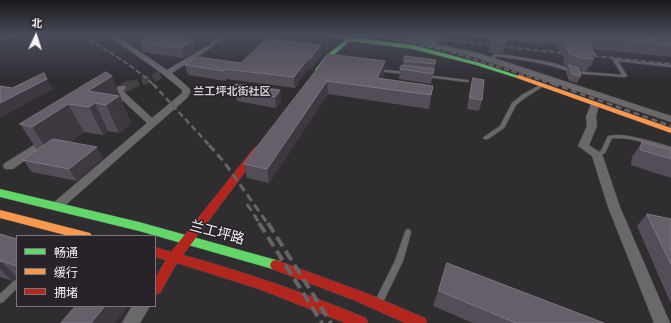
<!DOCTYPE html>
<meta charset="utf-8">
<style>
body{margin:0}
#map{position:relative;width:671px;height:323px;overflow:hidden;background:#302d31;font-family:"Fira Sans","Noto Sans SC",sans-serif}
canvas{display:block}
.legend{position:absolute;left:16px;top:235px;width:140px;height:72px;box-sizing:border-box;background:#272328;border:1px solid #7a767b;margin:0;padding:5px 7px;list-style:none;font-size:12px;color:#f6f3f7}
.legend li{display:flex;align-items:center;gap:8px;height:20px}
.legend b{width:20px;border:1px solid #7a767b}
.north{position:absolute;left:16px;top:16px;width:40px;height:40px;-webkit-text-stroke:3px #272328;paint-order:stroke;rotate:4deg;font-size:11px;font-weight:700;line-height:16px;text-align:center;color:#f6f3f7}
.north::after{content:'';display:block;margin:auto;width:14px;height:18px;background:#f6f3f7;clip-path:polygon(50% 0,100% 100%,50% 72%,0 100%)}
</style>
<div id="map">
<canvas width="671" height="323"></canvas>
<ul class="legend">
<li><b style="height:5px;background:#63d668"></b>畅通</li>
<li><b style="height:5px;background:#ff974d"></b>缓行</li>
<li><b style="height:5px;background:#b3261e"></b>拥堵</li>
</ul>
<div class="north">北</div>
</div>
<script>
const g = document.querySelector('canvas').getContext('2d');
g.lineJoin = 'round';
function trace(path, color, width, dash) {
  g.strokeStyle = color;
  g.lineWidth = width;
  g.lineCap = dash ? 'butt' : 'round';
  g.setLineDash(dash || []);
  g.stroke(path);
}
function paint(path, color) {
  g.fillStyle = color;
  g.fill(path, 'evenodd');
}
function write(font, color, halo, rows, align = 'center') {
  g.font = font + ' "Fira Sans","Noto Sans SC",sans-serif';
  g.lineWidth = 3;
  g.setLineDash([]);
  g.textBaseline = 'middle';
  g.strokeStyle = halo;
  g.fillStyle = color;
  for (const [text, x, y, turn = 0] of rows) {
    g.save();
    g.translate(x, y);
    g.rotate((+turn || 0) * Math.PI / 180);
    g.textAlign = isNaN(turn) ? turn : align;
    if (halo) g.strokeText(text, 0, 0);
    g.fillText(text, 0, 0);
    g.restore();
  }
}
trace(new Path2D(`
 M435 42 436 36
 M131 85 167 73`), '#444145', 8, [8, 3.5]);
trace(new Path2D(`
 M122 88 134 84`), '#444145', 10, [10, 4.5]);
const lane = new Path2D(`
 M221 36H224L210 48H208V46Z
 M329 36H337L351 39 349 40Z
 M494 54C502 54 511 56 519 57 537 60 558 62 574 71L622 75 613 60 614 59 671 65V67L618 61 627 76 625 77 573 73C549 63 522 60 496 56L493 61H491L490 60Z
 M376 69 406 72 408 73 406 74 377 71H376Z
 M426 75 467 80 469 81 467 82 427 77H426Z
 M542 84H543L545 85 526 97 516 105 504 128 488 139H484L483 138 484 137 500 126 512 103 522 95Z
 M618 135C636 136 653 142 671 147V151C651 145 633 137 612 138L605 153 597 156 595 155 594 154 595 153 601 151 608 136Z
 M408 229 410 230 411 232 403 261 383 302 380 303 377 302 376 299 395 261 405 232 406 230Z
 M17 280V288L3 302 0 303V294L14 281Z`);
const street = new Path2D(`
 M109 36H117L167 70 207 46 212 47 172 73 190 89V93L187 98 61 209 57 211 53 209 51 206 53 203 147 123 117 95 106 102 103 101 102 99 103 97 119 86H125L126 88 123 91 152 118 182 93V90L164 75Z
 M407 38 435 40 438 42 435 44 479 53 671 116V122L474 57 405 41V39Z
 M595 101 599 104 596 117 597 126 589 145 602 154 620 207 670 323H654L608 207 592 156 578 146 587 126 586 117 591 104Z
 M47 137 52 140 51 142 13 169H5L3 166 5 163Z
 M132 306H150L140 323H122Z`);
const fast = new Path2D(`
 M349 37 413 45 480 63 522 77 517 78 476 65 413 49 350 41 330 58 320 71H316L315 70 326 56Z
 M0 189 139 222 276 260 280 261 282 265 280 269 276 270 139 231 0 197Z`);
const slow = new Path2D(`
 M519 75 671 128V133L517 78 516 77Z
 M0 210 86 232 90 233 92 236H69L0 218Z`);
const jam = new Path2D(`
 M257 147 260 148 261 150 260 152 183 255C245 272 306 293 366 318L368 323H345L259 289 177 263 160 293 155 295V278L166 260 155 257V247L171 252 254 148Z
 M276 260 366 293 425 318 427 323H405L356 301 272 269 270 265 272 261Z`);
trace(lane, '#4d4b4d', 1.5);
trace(street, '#4d4b4d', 1);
trace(fast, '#4d4b4d', 1);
trace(slow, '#4d4b4d', 1);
trace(jam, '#4d4b4d', 1);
paint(lane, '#6b686c');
paint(street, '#6b686c');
paint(fast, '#63d668');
paint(slow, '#ff974d');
paint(jam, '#b3261e');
trace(new Path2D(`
 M82 36C107 50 132 65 154 85
 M380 36 454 53 556 85
 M406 36 572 54
 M0 40 16 36
 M585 55 671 64`), '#676468', 2, [5.5, 2.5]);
trace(new Path2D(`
 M153 84 210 146
 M553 84 671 126`), '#676468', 2.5, [6, 3.5]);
trace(new Path2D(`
 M209 145 224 162 268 224
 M247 204 260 224`), '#676468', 3, [8, 4.5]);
trace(new Path2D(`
 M259 223 322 323
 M268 223 331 323`), '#676468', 4, [11, 5.5]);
paint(new Path2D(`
 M465 36H671V57L592 49 596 55 591 66H589L587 71 578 70 581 76 577 83 569 81 566 72 568 67 564 65 563 60 564 58 556 45 507 40 503 53H488L492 39Z
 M140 43 196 50 184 58 143 52Z
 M321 45V55L311 69 307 70 295 88 226 79V81L188 75 185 65 241 63Z
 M329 54 384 74 381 79 433 86 429 109 328 94 269 183 247 178 244 164Z
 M436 60 431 84 399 79 400 69 403 65 404 61Z
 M112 76 123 103H122L131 123 119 133 108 131 103 135 84 132 70 142 103 158 77 181 32 172 23 160 37 150 20 124Z
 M473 78 482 100 479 111 467 109 470 89Z
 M280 90 281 101 276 108 237 101 235 91Z
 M642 142 671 150V178L631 165 632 157Z
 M647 214 671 219V304L637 226Z
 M0 234 17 239V277L12 281 0 277Z
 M447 263 604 323H473L433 306Z`), '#544d57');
paint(new Path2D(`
 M194 41 196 50 184 58 181 48Z
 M321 45V55L311 69 307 70 295 88 294 77 307 60Z
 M385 61 384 74 377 88V78Z
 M112 76 123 103H122L131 123 119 133 106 105 95 103 108 131 103 135 89 107 88 91Z
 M47 79 53 89 0 118V103Z
 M327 81 328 94 269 183 267 169Z
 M280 90 281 101 276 108 275 97Z
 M68 104 84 132 51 156 32 127Z
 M97 147 103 158 77 181 69 169Z
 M1 261 17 277 12 281 0 269V262Z
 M105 306H128L115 323H91Z`), '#3e3841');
const building = new Path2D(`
 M152 36H158L194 41 181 48 140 43Z
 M493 36H507L506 42H491Z
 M562 36H633L671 39V45L583 36 596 55 590 54 593 59 580 58 569 53 567 49 569 48Z
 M266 39 321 45 310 59 307 60 294 77 224 69V71L185 65 197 57 241 63Z
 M329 54 385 61 377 78 433 86 431 95 327 81 267 169 244 164Z
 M405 56 436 60 435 64 404 61Z
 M402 65 434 69 433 74 400 69Z
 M569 65 578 68 581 76 572 74Z
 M106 72 112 76 88 91 119 96 106 105 95 103 89 107 68 104 32 127 20 124Z
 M44 73 47 79 0 103V86L12 88Z
 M473 78 484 80 482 100 470 98Z
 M236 84 280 90 275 97 235 91Z
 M53 139 97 147 69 169 23 160Z
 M642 142 671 150V159L641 150Z
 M647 214 671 219V264Z
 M0 234 17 239V266L1 261 0 262Z
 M447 263 604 323H516L439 291Z
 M76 306H105L91 323H61Z`);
paint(building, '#665e68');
trace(building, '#7c767f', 1);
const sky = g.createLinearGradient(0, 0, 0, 81);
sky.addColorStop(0, '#1a191b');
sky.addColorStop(0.44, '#484c5a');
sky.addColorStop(1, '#484c5a00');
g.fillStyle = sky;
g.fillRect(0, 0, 671, 81);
write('bold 11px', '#cfcad1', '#272328', [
 ["兰工坪北街社区",232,92]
]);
write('14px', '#f6f3f7', '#272328', [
 ["兰工坪路",217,233,15]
]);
</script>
